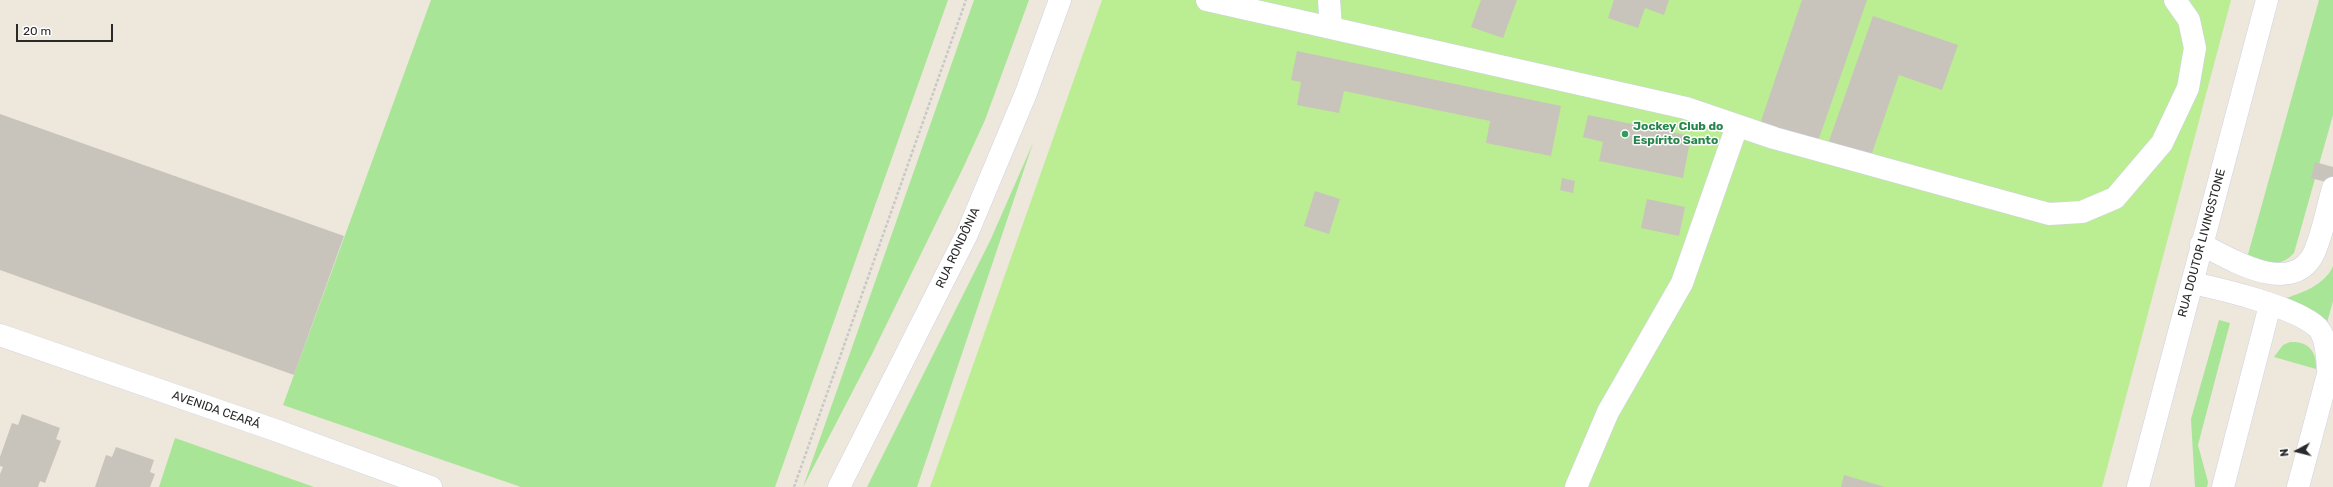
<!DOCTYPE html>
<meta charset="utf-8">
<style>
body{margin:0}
#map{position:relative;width:2333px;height:487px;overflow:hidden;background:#ede7dc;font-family:Rubik,sans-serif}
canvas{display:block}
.north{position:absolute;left:2277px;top:431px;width:40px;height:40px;-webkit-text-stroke:3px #fff;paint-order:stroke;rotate:263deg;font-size:11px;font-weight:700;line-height:16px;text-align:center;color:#2a2a2a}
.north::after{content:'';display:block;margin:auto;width:14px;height:18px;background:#2a2a2a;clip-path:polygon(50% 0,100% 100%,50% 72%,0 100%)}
.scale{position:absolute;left:16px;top:24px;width:97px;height:18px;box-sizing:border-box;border:2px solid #2a2a2a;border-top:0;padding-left:5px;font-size:12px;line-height:14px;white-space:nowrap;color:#2a2a2a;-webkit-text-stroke:3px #fff;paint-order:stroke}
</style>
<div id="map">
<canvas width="2333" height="487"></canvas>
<div class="north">N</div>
<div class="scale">20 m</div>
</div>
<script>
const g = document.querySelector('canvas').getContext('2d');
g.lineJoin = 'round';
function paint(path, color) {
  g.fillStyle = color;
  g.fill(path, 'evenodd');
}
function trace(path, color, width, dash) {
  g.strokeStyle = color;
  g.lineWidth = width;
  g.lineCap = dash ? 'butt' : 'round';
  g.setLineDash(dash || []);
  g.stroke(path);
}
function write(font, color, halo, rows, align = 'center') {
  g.font = font + ' Rubik,sans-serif';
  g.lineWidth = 3;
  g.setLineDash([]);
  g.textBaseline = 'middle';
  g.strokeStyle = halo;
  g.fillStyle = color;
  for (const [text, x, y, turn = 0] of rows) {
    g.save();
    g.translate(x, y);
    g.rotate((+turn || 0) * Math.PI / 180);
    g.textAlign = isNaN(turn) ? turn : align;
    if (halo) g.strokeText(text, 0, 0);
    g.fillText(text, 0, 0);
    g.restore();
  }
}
paint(new Path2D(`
 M431 0H948L775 487H521L283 405Z
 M974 0H1029L985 120 963 168 872 354 803 487Z
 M2319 0H2333V115L2294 253C2280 269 2265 262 2247 258Z
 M1033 143 917 487H867L990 241Z
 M2333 266V301L2326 326 2283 299C2302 293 2325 285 2333 266Z
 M2219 320 2230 323 2198 445 2208 482 2207 487H2195L2191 419Z
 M2290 342C2308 341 2317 351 2316 369L2274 357 2283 345Z
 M175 438 314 487H159Z`), '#a8e596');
paint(new Path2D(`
 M1102 0H2231L2102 487H930Z`), '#bbed92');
paint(new Path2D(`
 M1481 0H1517L1503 38 1471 27Z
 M1614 0H1669L1664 15 1645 8 1638 28 1608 18Z
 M1802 0H1867L1816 147 1759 127Z
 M1873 16 1958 45 1942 90 1899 75 1870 159 1828 144Z
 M1297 51 1561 106 1551 156 1486 143 1490 121 1344 91 1339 113 1297 105 1301 82 1291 80Z
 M0 114 344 236 294 375 0 270Z
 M1588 115 1691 136 1683 178 1599 161 1603 142 1583 137Z
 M2315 162 2333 167V184L2311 178Z
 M1562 178 1575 181 1573 193 1560 190Z
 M1315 191 1340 199 1329 234 1304 226Z
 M1647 199 1685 207 1679 236 1641 228Z
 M22 414 60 428 56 439 61 441 45 483 40 481 38 487H0V474L3 467 0 466V457L12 423 18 425Z
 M116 447 154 460 150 472 155 474 150 487H95L106 455 112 457Z
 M1844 475 1885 487H1841Z`), '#c8c4bb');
const minor = new Path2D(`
 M1207 0 1686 108 1774 138 2049 214 2082 212 2115 198 2162 143 2188 88 2195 48 2189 20 2175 0
 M1329 0 1331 28
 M2201 244C2230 259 2292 298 2314 253 2323 233 2327 209 2333 188
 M2192 283C2221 289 2297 307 2318 328 2327 338 2327 357 2328 369
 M0 335 275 430 431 487
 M839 487 967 234 1026 93 1060 0
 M1576 487 1608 412 1682 283 1737 126
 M2138 487 2267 0
 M2223 487 2270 305
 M2298 487 2333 355`);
trace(minor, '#d1d2e4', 23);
trace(new Path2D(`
 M794 487 966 0`), '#c8c8c8', 2.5, [3, 2]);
trace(minor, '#fff', 22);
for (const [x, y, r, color] of [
 [1625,134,4,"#2e9e5b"]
]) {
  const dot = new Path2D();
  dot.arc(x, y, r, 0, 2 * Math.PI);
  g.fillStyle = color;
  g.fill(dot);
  trace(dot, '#fff', 1.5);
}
write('bold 12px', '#27864d', '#fff', [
 ["Jockey Club do",1633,127],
 ["Espírito Santo",1633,141]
], 'left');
write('12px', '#2a2a2a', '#fff', [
 ["RUA DOUTOR LIVINGSTONE",2202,243,-75],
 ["RUA RONDÔNIA",958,248,-65],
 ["AVENIDA CEARÁ",216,410,19]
]);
</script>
